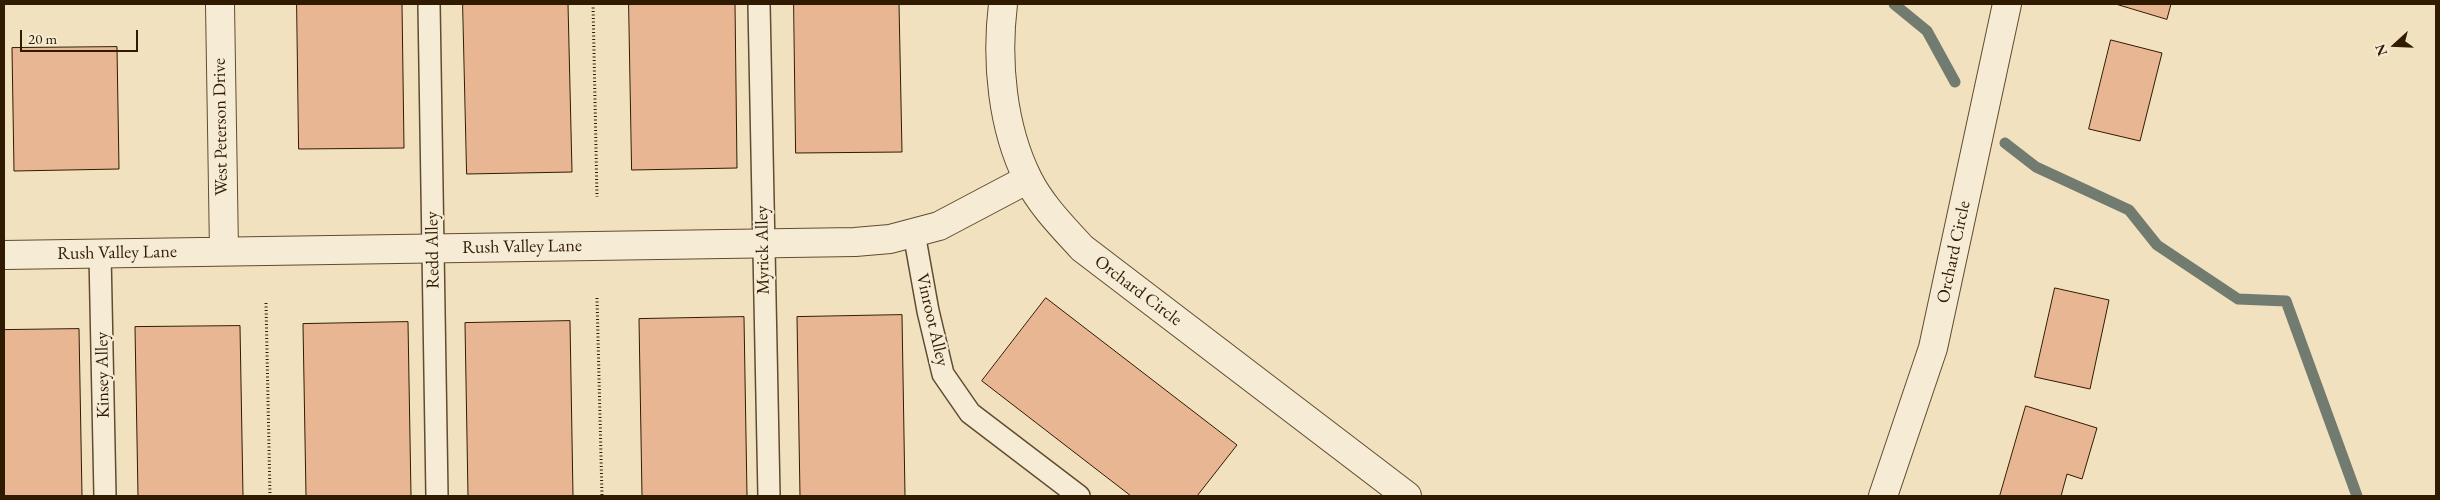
<!DOCTYPE html>
<style>
body{margin:0}
#map{position:relative;width:2440px;height:500px;overflow:hidden;background:#f1e1bf;font-family:"EB Garamond",serif}
canvas{display:block}
.frame{position:absolute;inset:0;border:5px solid #301b00;pointer-events:none}
.north{position:absolute;left:2370px;top:20px;width:50px;height:50px;-webkit-text-stroke:4px #f6ecd5;paint-order:stroke;rotate:250deg;font-size:14px;font-weight:700;line-height:20px;text-align:center;color:#301b00}
.north::after{content:'';display:block;margin:auto;width:18px;height:22px;background:#301b00;clip-path:polygon(50% 0,100% 100%,50% 72%,0 100%)}
.scale{position:absolute;left:20px;top:30px;width:118px;height:22px;box-sizing:border-box;border:2px solid #301b00;border-top:0;padding-left:6px;font-size:15px;line-height:18px;white-space:nowrap;color:#301b00;-webkit-text-stroke:4px #f6ecd5;paint-order:stroke}
</style>
<div id="map">
<canvas width="2440" height="500"></canvas>
<div class="frame"></div>
<div class="north">N</div>
<div class="scale">20 m</div>
</div>
<script>
const g = document.querySelector('canvas').getContext('2d');
g.lineJoin = 'round';
function trace(path, color, width, dash) {
  g.strokeStyle = color;
  g.lineWidth = width;
  g.lineCap = dash ? 'butt' : 'round';
  g.setLineDash(dash || []);
  g.stroke(path);
}
function paint(path, color) {
  g.fillStyle = color;
  g.fill(path, 'evenodd');
}
function write(font, color, halo, rows, align = 'center') {
  g.font = font + ' "EB Garamond",serif';
  g.lineWidth = 4.5;
  g.setLineDash([]);
  g.textBaseline = 'middle';
  g.strokeStyle = halo;
  g.fillStyle = color;
  for (const [text, x, y, turn = 0] of rows) {
    g.save();
    g.translate(x, y);
    g.rotate((+turn || 0) * Math.PI / 180);
    g.textAlign = isNaN(turn) ? turn : align;
    if (halo) g.strokeText(text, 0, 0);
    g.fillText(text, 0, 0);
    g.restore();
  }
}
trace(new Path2D(`
 M1894 4 1927 31 1955 82
 M2005 143 2036 167 2129 210 2157 245 2238 299 2286 301 2357 496`), '#727b70', 11);
const building = new Path2D(`
 M297 4H402L404 148 299 149Z
 M463 4H568L572 172 467 174Z
 M629 4H735L737 168 632 170Z
 M794 4H899L902 152 796 153Z
 M2116 4H2171L2167 19Z
 M2111 40 2162 53 2140 141 2089 129Z
 M117 47 119 169 14 171 12 48Z
 M2055 288 2109 300 2090 389 2035 377Z
 M1046 298 1237 445 1197 496H1131L982 381Z
 M902 315 905 496H800L797 317Z
 M744 317 747 496H642L639 319Z
 M570 321 573 496H468L465 323Z
 M408 322 411 496H306L303 324Z
 M240 326 243 496H138L135 327Z
 M79 329 82 496H4V330Z
 M2026 406 2097 428 2082 479 2067 474 2061 496H2000Z`);
paint(building, '#e9b694');
trace(building, '#301b00', 1);
const lane = new Path2D(`
 M429 4 437 496
 M759 4 769 496
 M914 233 928 311 943 374 970 413 1079 496
 M100 254 105 496`);
const street = new Path2D(`
 M220 4 224 251
 M1003 4C996 61 1002 127 1028 179 1041 205 1062 226 1082 248L1407 496
 M4 255 855 242 890 239 939 226 1028 179
 M1883 496 1933 348 2007 4`);
trace(lane, '#604c30', 24);
trace(street, '#604c30', 30);
trace(new Path2D(`
 M593 4 597 197
 M597 298 602 496
 M266 303 270 496`), '#301b00', 3, [1, 2.5]);
trace(lane, '#f6ecd5', 21);
trace(street, '#f6ecd5', 28);
write('18px', '#301b00', '#f6ecd5', [
 ["West Peterson Drive",221,127,-91],
 ["Rush Valley Lane",522,247,-1],
 ["Redd Alley",433,250,-91],
 ["Myrick Alley",763,250,-91],
 ["Orchard Circle",1954,252,-78],
 ["Rush Valley Lane",117,253,-1],
 ["Orchard Circle",1138,291,37],
 ["Vinroot Alley",932,320,77],
 ["Kinsey Alley",103,375,-91]
]);
</script>
